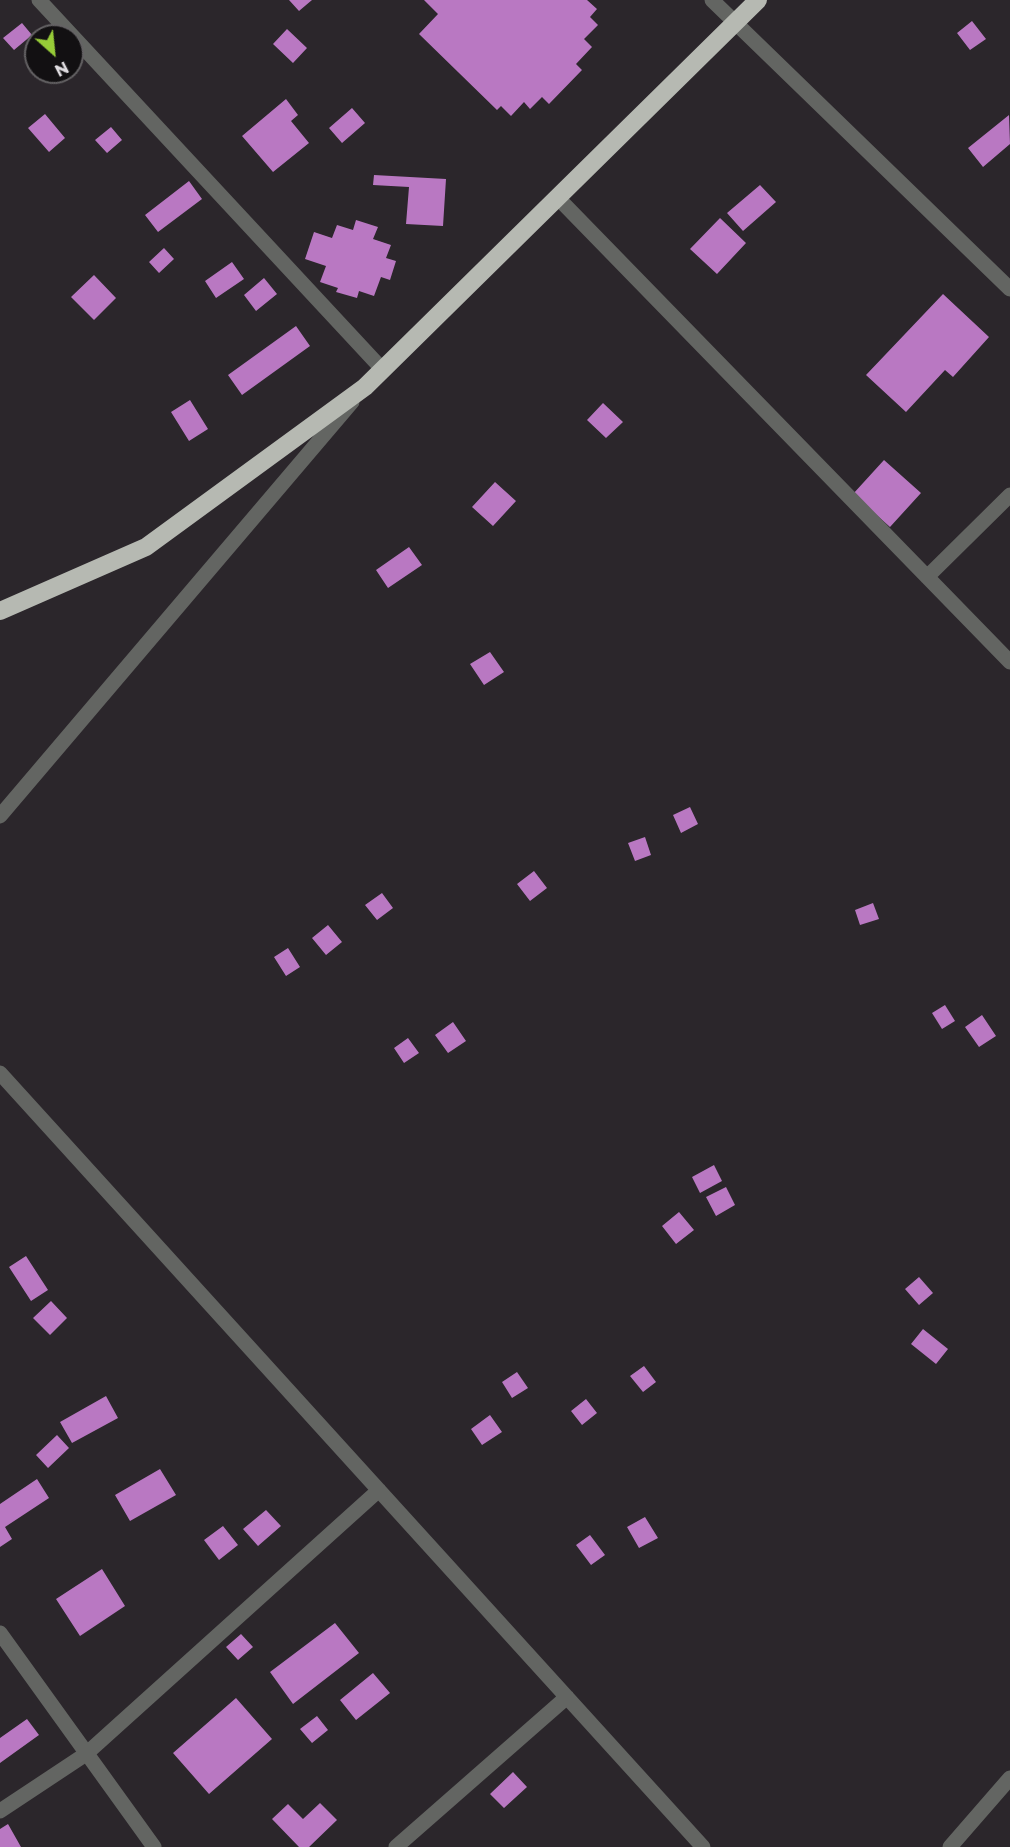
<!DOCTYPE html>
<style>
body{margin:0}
#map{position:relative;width:1010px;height:1847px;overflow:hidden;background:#2b262b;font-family:Montserrat,sans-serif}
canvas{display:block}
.north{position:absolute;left:24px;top:24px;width:60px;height:60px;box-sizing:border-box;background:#121012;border:2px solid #646264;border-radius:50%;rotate:153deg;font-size:16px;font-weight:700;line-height:24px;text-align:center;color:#dfdce0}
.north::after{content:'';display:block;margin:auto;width:21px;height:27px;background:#97cc38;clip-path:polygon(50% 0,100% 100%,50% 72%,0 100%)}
</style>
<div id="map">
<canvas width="1010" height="1847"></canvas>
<div class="north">N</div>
</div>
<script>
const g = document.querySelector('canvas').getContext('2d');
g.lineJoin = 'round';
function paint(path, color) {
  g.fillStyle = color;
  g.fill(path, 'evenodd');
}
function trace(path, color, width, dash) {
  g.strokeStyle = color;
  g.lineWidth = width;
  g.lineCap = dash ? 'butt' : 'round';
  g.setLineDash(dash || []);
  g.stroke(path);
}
paint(new Path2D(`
 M289 0H312L299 11Z
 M424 0H587L597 9 590 17 598 25 584 39 592 47 576 64 582 70 549 104 542 97 530 109 524 102 511 116 501 106 497 110 419 34 438 14Z
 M972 21 986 39 970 50 957 33Z
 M22 23 32 35 14 50 3 38Z
 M287 29 307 48 293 63 273 44Z
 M286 99 298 115 291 121 309 143 273 172 242 136Z
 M352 108 365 123 342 143 329 128Z
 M45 114 65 138 49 152 28 128Z
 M1009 115 1010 144 983 167 968 148Z
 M111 127 122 140 107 153 95 140Z
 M374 175 446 179 443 226 406 224 409 187 373 185Z
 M189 181 202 199 158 232 145 215Z
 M760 185 776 202 743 231 727 213Z
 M720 218 746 243 717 274 690 249Z
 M356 220 378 227 373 239 391 245 386 258 396 261 390 280 381 277 374 296 359 291 357 298 336 292 338 288 320 282 326 266 305 259 314 232 332 238 337 225 353 230Z
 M164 248 174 259 159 273 149 262Z
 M232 262 244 279 216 298 205 281Z
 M94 275 116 298 94 320 71 297Z
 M264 278 277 294 256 311 244 295Z
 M943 294 989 337 953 377 945 370 906 412 866 375Z
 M296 326 310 346 242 395 228 375Z
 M190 400 208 429 189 441 171 412Z
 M603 403 623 422 606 438 587 420Z
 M884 460 921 493 890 527 853 494Z
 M495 482 516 501 493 526 472 507Z
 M409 547 422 565 388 588 376 570Z
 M490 652 504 672 484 685 470 664Z
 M690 807 698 824 681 833 673 815Z
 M645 837 651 855 635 861 628 843Z
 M534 871 547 888 530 901 517 884Z
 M382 893 393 908 377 920 365 905Z
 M873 903 879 919 860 925 855 910Z
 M328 925 342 942 326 955 312 938Z
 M288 948 300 967 286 976 274 957Z
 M945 1005 955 1021 942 1029 932 1013Z
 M982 1015 996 1036 979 1047 965 1027Z
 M453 1022 466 1041 448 1053 435 1035Z
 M408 1038 419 1053 404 1063 394 1048Z
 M714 1165 722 1181 700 1193 692 1177Z
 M726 1187 735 1205 716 1216 706 1197Z
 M679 1212 694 1230 676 1244 662 1226Z
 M26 1256 48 1290 31 1301 9 1267Z
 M919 1277 933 1293 919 1305 905 1289Z
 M51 1301 67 1318 50 1335 33 1318Z
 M923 1329 948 1349 936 1364 911 1344Z
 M644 1366 656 1382 643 1392 630 1376Z
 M517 1372 528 1388 512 1398 502 1382Z
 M106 1396 118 1418 72 1443 60 1422Z
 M586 1399 597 1413 582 1425 571 1411Z
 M490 1415 502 1432 482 1445 471 1429Z
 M57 1435 69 1448 48 1468 36 1455Z
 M160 1469 176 1495 130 1521 115 1495Z
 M37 1479 49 1498 5 1527 12 1539 0 1547V1504Z
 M266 1510 281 1526 258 1546 243 1529Z
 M645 1517 658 1538 639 1548 627 1527Z
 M223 1526 238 1545 219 1560 204 1540Z
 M590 1535 605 1555 591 1565 576 1545Z
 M102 1569 125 1606 80 1636 56 1599Z
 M335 1623 359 1653 293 1704 270 1672Z
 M241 1634 253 1647 238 1660 226 1647Z
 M373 1673 390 1693 356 1720 340 1700Z
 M236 1698 272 1739 209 1794 173 1753Z
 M317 1716 328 1730 312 1743 300 1729Z
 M27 1719 39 1735 0 1763V1738Z
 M513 1772 527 1787 504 1808 490 1794Z
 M320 1803 337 1820 309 1847H299L272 1819 288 1804 303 1819Z
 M8 1824 21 1847H0V1829Z`), '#b978c2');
trace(new Path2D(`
 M39 0 383 370
 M712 0 1010 289
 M558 198 1010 662
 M927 577 1010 495
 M0 816 352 402
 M0 1073 703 1847
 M0 1633 154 1847
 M0 1811 86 1754 379 1490
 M396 1847 567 1697
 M950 1847 1010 1778`), '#636562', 15);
trace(new Path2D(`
 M0 611 146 547 365 387 758 0`), '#b6b9b2', 18);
</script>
